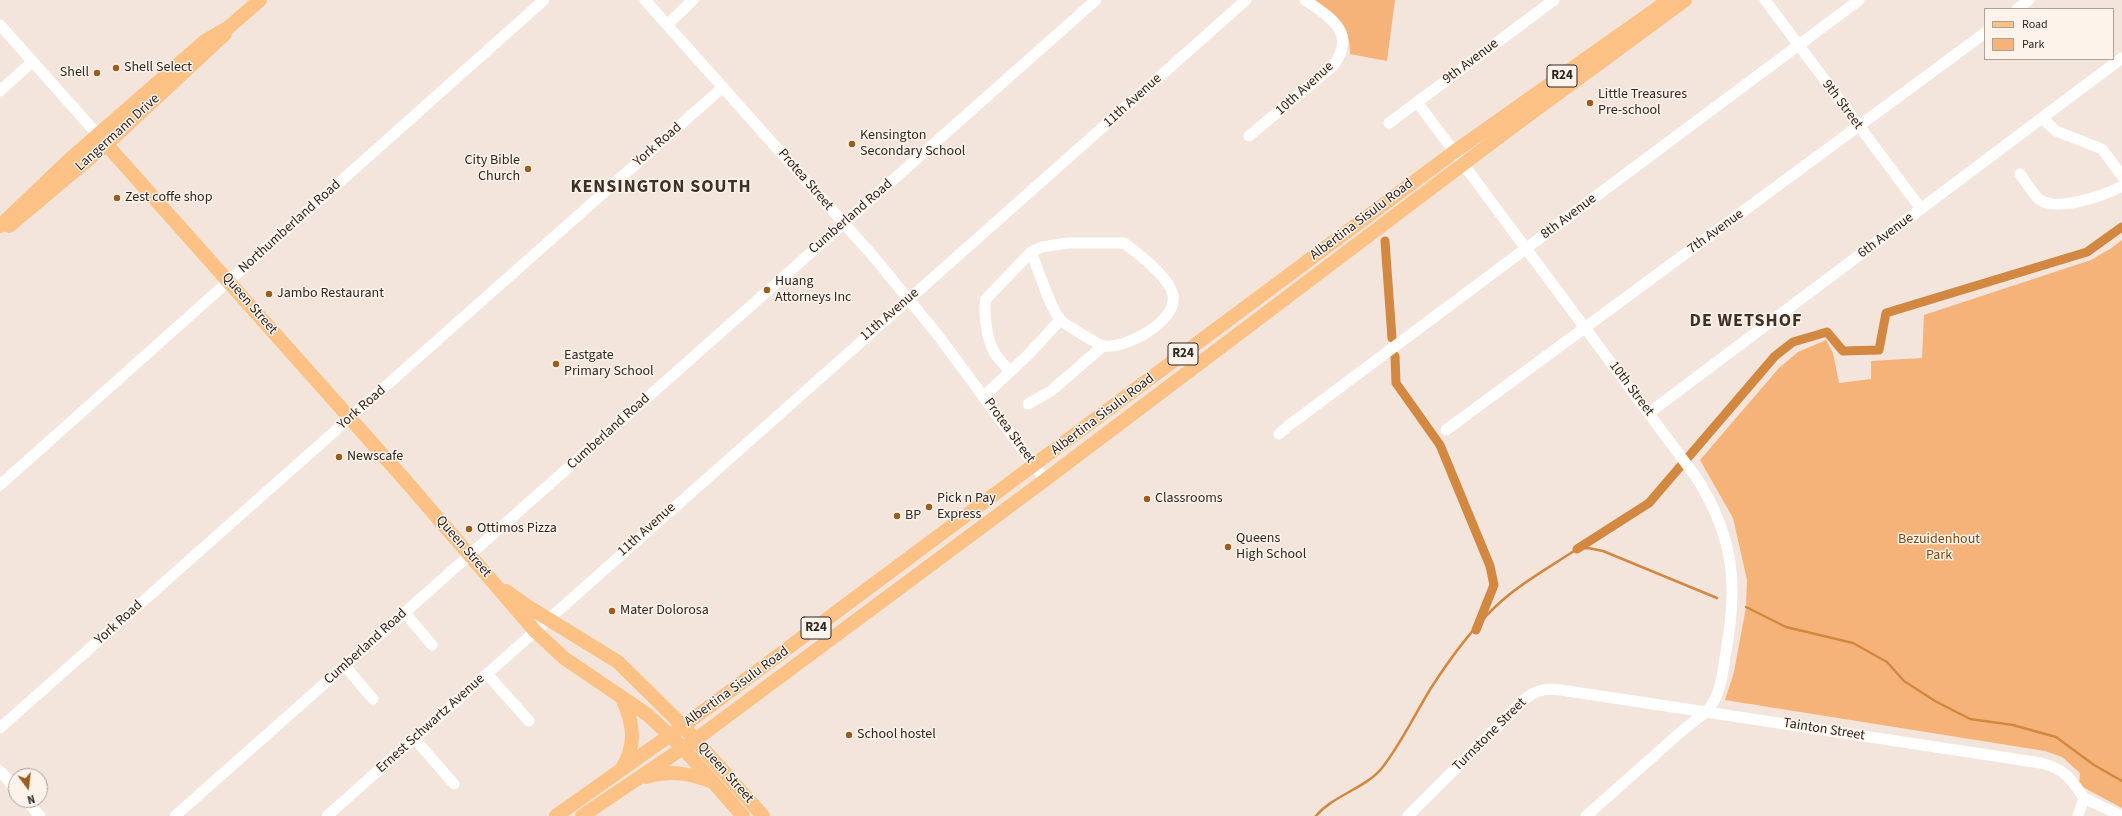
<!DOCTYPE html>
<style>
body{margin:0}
#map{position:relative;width:2122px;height:816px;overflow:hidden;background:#f3e5db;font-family:"Source Sans 3",sans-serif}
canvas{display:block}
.legend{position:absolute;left:1984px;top:8px;width:130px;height:52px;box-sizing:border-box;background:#fef3ea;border:1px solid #aaa29b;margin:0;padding:5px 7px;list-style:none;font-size:12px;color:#2c2824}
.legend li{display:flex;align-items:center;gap:8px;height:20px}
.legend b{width:20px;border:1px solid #aaa29b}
.north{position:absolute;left:8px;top:768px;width:40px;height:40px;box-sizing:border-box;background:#fef3ea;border:1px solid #aaa29b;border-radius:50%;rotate:165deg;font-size:11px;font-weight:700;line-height:16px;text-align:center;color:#2c2824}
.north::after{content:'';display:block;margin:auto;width:14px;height:18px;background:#995d1f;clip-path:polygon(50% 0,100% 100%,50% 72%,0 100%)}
</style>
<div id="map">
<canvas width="2122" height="816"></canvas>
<ul class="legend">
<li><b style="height:5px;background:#fbc185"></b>Road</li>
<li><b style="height:11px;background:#f6b379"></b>Park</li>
</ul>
<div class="north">N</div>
</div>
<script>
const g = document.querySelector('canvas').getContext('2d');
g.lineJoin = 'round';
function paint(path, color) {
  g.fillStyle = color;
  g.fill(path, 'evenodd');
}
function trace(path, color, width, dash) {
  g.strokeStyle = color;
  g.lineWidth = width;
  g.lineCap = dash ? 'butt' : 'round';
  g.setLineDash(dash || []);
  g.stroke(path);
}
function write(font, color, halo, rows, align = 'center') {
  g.font = font + ' "Source Sans 3",sans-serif';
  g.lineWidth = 3;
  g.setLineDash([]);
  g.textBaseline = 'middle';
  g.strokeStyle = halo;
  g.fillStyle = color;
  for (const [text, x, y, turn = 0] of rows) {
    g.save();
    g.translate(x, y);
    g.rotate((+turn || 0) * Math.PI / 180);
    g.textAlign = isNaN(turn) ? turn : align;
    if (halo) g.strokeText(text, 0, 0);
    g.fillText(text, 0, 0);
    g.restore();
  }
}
paint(new Path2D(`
 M1313 0H1395L1387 61 1350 54C1350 23 1337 16 1313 0Z
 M2122 240V808L2079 785 2080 773 2062 757 2045 751 1725 700 1734 672 1746 607 1747 580 1733 518 1700 460 1779 368 1798 352 1826 340 1833 353 1839 383 1871 379V361L1922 358 1924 315 2091 260 2110 249Z`), '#f6b379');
trace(new Path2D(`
 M1746 607 1786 627 1853 643 1887 662 1904 681 1935 701 1970 719 2013 725 2056 737 2094 765 2122 781
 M1316 816C1332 796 1366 788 1382 768 1401 744 1415 714 1431 688 1449 660 1471 630 1495 607 1519 584 1550 567 1577 549L1588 548 1603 551 1717 598`), '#d38841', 2.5);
trace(new Path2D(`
 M1385 241 1392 338
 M1395 356 1396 383 1440 445 1490 566 1494 585 1476 630
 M1577 549 1649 503 1775 356 1793 342 1827 332 1843 351 1879 350 1886 313 2087 252 2122 227`), '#d38841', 9);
trace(new Path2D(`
 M645 0 873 256 937 334 1045 480
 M1765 0 1921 209
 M2017 9 2029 0
 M0 25 98 135
 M667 25 693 0
 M0 91 32 62
 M2042 118 2056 131 2102 149 2122 176
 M1389 123 1554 0
 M1249 136 1333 66C1358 33 1330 17 1305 0
 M2020 174C2026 182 2032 193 2039 199 2056 213 2105 195 2122 186
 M1010 372C1005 365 998 359 994 352 987 339 983 313 986 299L1031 252 1042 247 1068 243H1124C1139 254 1169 277 1173 295 1178 321 1126 349 1104 346 1099 345 1062 323 1060 319 1050 308 1038 268 1031 252
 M984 396 1030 353 1060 320
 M1028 404 1051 391 1103 346
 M1649 413 2122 58
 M1446 430 1985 33
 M1279 434 1288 426 1859 0
 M0 485 544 0
 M405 613 432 645
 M345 666 373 699
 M487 674 529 721
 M0 728 723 87
 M414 738 454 784
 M0 771 16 789
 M2084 798 2122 816
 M26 800 40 816
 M175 816 1096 0
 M327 816 1246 0
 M1408 816 1525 699C1536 690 1546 688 1561 690L1706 712C1720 697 1722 678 1725 658 1738 588 1736 540 1696 477L1417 102
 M1586 816 1683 730 1706 712 2041 763C2065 769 2071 779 2084 798
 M2078 816 2084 798`), '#fff', 11);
trace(new Path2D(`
 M98 135 405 480 535 631 564 658 648 715 683 748 743 816
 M0 226 69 160 205 41 229 27 260 0
 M9 226 107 144 225 34
 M506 591 527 606 618 662 683 726 763 816
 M621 770C637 745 634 724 622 698
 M646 777C671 770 686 773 711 781
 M556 816 690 721 1454 152 1669 0
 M582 816 695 740 1045 480 1507 131 1685 0`), '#fbc185', 14);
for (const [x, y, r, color] of [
 [116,68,4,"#995d1f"],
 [97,73,4,"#995d1f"],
 [1590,103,4,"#995d1f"],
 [852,144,4,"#995d1f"],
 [528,169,4,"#995d1f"],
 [117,198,4,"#995d1f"],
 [767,290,4,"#995d1f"],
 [269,294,4,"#995d1f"],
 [556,364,4,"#995d1f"],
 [339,457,4,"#995d1f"],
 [1147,499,4,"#995d1f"],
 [929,507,4,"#995d1f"],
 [897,516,4,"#995d1f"],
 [469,529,4,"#995d1f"],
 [1228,547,4,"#995d1f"],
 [612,611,4,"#995d1f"],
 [849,735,4,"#995d1f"]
]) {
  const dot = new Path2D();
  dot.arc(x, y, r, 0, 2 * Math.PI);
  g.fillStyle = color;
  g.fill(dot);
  trace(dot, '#fef3ea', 1.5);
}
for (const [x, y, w] of [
 [1562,76,30],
 [1183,354,30],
 [816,628,30]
]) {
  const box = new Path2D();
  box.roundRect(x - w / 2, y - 11, w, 22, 3);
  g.fillStyle = '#fef3ea';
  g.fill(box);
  trace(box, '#2c2824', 1);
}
write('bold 13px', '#2c2824', null, [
 ["R24",1562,76],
 ["R24",1183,354],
 ["R24",816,628]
]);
write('14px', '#2c2824', '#fef3ea', [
 ["9th Avenue",1471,62,-37],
 ["10th Avenue",1305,89,-42],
 ["11th Avenue",1133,101,-42],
 ["9th Street",1842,105,53],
 ["Langermann Drive",118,133,-42],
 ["York Road",658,145,-41],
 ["Protea Street",805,180,49],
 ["Cumberland Road",851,217,-41],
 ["8th Avenue",1569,217,-37],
 ["Albertina Sisulu Road",1362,220,-37],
 ["Northumberland Road",290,227,-42],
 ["7th Avenue",1716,232,-36],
 ["6th Avenue",1886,236,-37],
 ["Queen Street",249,304,49],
 ["11th Avenue",890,315,-41],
 ["10th Street",1631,389,53],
 ["York Road",362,408,-41],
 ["Albertina Sisulu Road",1103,415,-37],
 ["Protea Street",1009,431,54],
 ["Cumberland Road",609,432,-42],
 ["11th Avenue",647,530,-42],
 ["Queen Street",463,547,49],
 ["York Road",119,623,-42],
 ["Cumberland Road",366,647,-42],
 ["Albertina Sisulu Road",737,687,-36],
 ["Ernest Schwartz Avenue",431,724,-42],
 ["Tainton Street",1824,730,9],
 ["Turnstone Street",1490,735,-45],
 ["Queen Street",725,773,48]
]);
write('14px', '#2c2824', '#fef3ea', [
 ["Shell Select",124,68],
 ["Shell",89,73,"right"],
 ["Little Treasures",1598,95],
 ["Pre-school",1598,111],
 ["Kensington",860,136],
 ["Secondary School",860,152],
 ["City Bible",520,161,"right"],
 ["Church",520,177,"right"],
 ["Zest coffe shop",125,198],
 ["Huang",775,282],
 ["Attorneys Inc",775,298],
 ["Jambo Restaurant",277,294],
 ["Eastgate",564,356],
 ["Primary School",564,372],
 ["Newscafe",347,457],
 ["Pick n Pay",937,499],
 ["Express",937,515],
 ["Classrooms",1155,499],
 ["BP",905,516],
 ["Ottimos Pizza",477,529],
 ["Queens",1236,539],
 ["High School",1236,555],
 ["Mater Dolorosa",620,611],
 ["School hostel",857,735]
], 'left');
write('14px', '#7a4813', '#fef3ea', [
 ["Bezuidenhout",1939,540],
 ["Park",1939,556]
]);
g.letterSpacing = '1px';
write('bold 18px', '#3c322a', '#fef3ea', [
 ["KENSINGTON SOUTH",661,188],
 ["DE WETSHOF",1746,322]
]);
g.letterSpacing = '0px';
</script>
